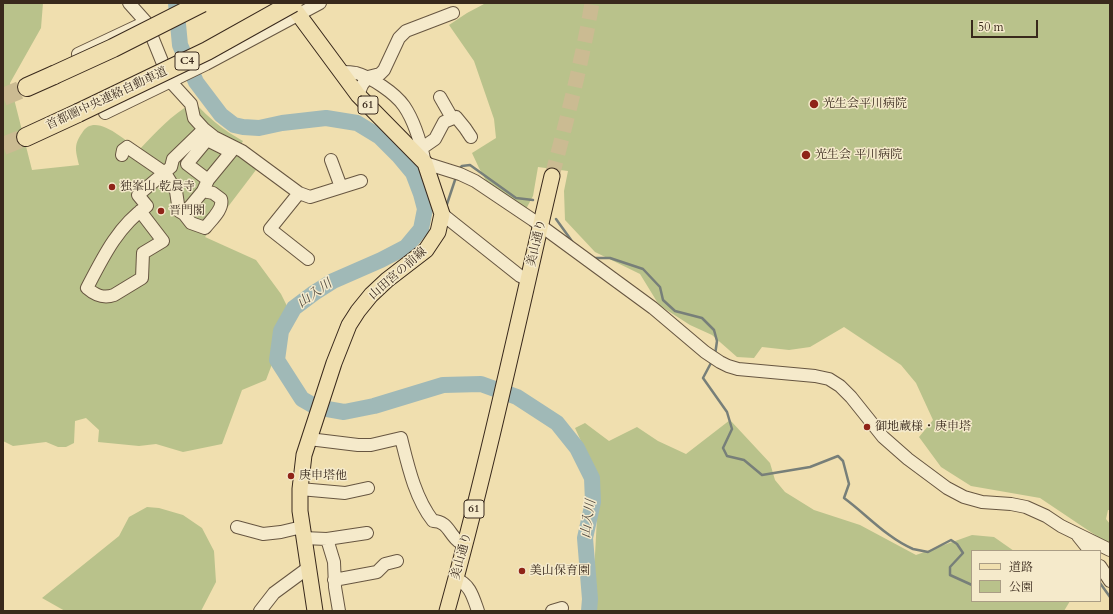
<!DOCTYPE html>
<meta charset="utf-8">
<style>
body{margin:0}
#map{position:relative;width:1113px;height:614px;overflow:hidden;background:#f0dfaf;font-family:Cardo,"Noto Serif JP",serif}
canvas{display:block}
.frame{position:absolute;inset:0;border:4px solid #39291c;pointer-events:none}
.legend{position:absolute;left:971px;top:550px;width:130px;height:52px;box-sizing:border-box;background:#f5eacb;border:1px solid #aa9d85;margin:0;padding:5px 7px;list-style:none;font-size:12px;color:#39291c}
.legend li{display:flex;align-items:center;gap:8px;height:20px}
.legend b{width:20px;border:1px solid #aa9d85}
.scale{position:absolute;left:971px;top:20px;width:67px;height:18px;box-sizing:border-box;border:2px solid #39291c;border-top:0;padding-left:5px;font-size:12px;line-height:14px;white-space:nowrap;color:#39291c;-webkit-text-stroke:3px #f5eacb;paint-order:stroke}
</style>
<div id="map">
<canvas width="1113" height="614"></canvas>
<div class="frame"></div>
<ul class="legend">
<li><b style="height:5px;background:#f0dfaf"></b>道路</li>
<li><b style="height:11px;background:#b9c28b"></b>公園</li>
</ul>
<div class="scale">50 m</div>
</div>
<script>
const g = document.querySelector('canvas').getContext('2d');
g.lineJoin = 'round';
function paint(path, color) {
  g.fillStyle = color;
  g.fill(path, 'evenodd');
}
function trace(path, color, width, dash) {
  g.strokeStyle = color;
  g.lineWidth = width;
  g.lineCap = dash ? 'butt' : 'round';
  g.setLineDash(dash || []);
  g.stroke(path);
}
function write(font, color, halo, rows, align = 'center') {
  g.font = font + ' Cardo,"Noto Serif JP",serif';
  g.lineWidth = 3;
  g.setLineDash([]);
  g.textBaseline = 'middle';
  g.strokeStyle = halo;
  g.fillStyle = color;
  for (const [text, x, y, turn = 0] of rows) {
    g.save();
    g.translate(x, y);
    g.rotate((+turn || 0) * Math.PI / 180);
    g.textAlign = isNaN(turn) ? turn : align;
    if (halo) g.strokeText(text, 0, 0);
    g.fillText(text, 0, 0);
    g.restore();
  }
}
paint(new Path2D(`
 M3 3H43L41 28 10 83 32 170 79 165C76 151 73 146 82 133 95 111 125 141 139 150 157 131 170 116 194 102 211 120 222 129 243 141L237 151 259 166 205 237 256 260 281 294 291 314 266 380 242 390 222 444 183 452 156 444 139 446 98 442 99 430 86 418 75 421 74 443 66 447H58L46 442 13 446 3 441Z
 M484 3H1110V510H1108L1106 519 1110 524V545L1040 498 971 486 941 467 919 437 933 420 916 383 901 365 844 327 810 347 789 350 762 347 754 358 737 357 712 335 690 325 659 305 640 274 595 252 565 220 564 191 568 171 538 167 533 196 526 209 489 186 479 168 472 153 496 138 494 119 474 61 449 25 467 13 484 4Z
 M730 420 770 463 775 480 785 492 814 510 860 525 916 555 972 535 994 537 1014 551H972V601H1070L1064 611H592L599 480 575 428 585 423 609 441 637 427 658 441 686 454Z
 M147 507 159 508 183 515 202 528 214 551 216 582 201 611H65L42 598 119 536 129 517Z`), '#b9c28b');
trace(new Path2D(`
 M459 169 462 166 470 165 516 198 533 200
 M446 207 456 177
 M425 209 436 210
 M556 219 574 244
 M593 258H610L643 269 660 287 663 300 675 311 702 318 714 330 717 341 715 355
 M712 361 703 378 727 412 732 429 723 448 727 456 744 460 762 475 810 467 838 456 843 461 849 484 844 498C866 514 887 538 913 549 918 550 923 551 928 552L951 540 957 544 963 553 950 567V575L972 585
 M1100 583 1110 597`), '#777f79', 2.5);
trace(new Path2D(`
 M176 3 180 45 196 82 221 115 234 125 243 127 259 128 282 123 326 118 357 123 380 137 398 155 413 173 421 194 425 209 421 229 406 247 381 260 333 281 314 293 294 308 281 331 277 360 302 399 316 407 344 412 374 406 443 385 481 384 517 397 557 423 577 448 592 478 593 502 585 538 590 599 589 611`), '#a0b9b7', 16);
trace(new Path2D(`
 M552 176C567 119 582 62 592 3`), '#cbbb92', 15, [15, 8]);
trace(new Path2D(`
 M3 97 27 87
 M3 146 26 137`), '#cbbb92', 18, [18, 9]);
const minor = new Path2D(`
 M129 3 146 22
 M78 54 146 22 170 81 191 104 194 118 204 129 214 137 242 151 299 193 310 197 361 181
 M341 72C346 72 351 72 356 73 371 77 395 93 404 106 415 122 421 144 425 163L460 174 475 181 533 220 653 308 705 352 720 362 728 366 738 369 815 376 829 379 840 386 851 397 883 437 908 459 947 488 964 497 982 502 1011 504 1026 507 1046 516 1061 526 1110 550
 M358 95 362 85 368 77 380 74 384 70 399 38 406 31 453 13
 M440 97 452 118
 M105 113 206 64 320 3
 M422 148 435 139 444 122 456 117 465 128 471 137
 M122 155 123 150 127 147 165 173 176 191 179 211 184 214 191 223 205 228C211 220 224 209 221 199L213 193 203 191 208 180 231 152 207 140 187 164 208 180
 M331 160 341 187
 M299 193 270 229 308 259
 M140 211 163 241 143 253 142 278 114 295C103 299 95 295 87 288 103 257 118 226 147 206L138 195 171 167 173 159 204 129
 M184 214 203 191
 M442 214 520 276 528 280
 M309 439 358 445H371L401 438C408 466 415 498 433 521 447 521 449 533 457 540 459 542 463 544 465 545
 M300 489 345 493 368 488
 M237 527 263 534 281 532 302 527
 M1078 536 1090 551
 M303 538 327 539 367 533
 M327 539 334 562 335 587 339 611
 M1100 566 1110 581
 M456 579C470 584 473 597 478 611
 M334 580 377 572 385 564 397 561
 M260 611 274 593 308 568
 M552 611 562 608`);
const major = new Path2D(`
 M290 3 358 95 425 163 442 214 438 232 426 250 387 280 371 295 358 311 349 325 334 363 304 455 300 489V511L315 611
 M447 611C487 468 518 321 552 176`);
const highway = new Path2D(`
 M27 87 54 75
 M26 137 78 113`);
trace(minor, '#675641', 14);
trace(major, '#39291c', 17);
trace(highway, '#39291c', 20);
trace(minor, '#f5eacb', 12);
trace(major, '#f0dfaf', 15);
trace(highway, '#f0dfaf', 18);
const highwayBridge = new Path2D(`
 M54 75 113 48 202 3
 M78 113 207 51 293 3`);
trace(highwayBridge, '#39291c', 20, []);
trace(highwayBridge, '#f0dfaf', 18);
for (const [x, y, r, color] of [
 [814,104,5,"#8f2418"],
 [806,155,5,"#8f2418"],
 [112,187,4,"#8f2418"],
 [161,211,4,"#8f2418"],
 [867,427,4,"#8f2418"],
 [291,476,4,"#8f2418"],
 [522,571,4,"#8f2418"]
]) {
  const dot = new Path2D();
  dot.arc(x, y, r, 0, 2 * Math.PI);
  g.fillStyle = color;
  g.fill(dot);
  trace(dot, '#f5eacb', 1.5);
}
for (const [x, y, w] of [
 [187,61,24],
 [368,105,20],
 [474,509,20]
]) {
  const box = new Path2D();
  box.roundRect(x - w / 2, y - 9, w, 18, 3);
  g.fillStyle = '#f5eacb';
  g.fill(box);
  trace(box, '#39291c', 1);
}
write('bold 11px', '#39291c', null, [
 ["C4",187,61],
 ["61",368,105],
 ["61",474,509]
]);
write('12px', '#39291c', '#f5eacb', [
 ["首都圏中央連絡自動車道",107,99,-25],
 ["美山通り",537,243,-77],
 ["山田宮の前線",398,274,-41],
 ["美山通り",462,556,-75]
]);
write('12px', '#39291c', '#f5eacb', [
 ["光生会平川病院",823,104],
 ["光生会 平川病院",815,155],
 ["独峯山 乾晨寺",120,187],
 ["晋門閣",169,211],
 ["御地蔵様・庚申塔",875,427],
 ["庚申塔他",299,476],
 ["美山保育園",530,571]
], 'left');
write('italic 13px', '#534d43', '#f5eacb', [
 ["山入川",315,294,-35],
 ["山入川",589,519,-82]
]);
</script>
